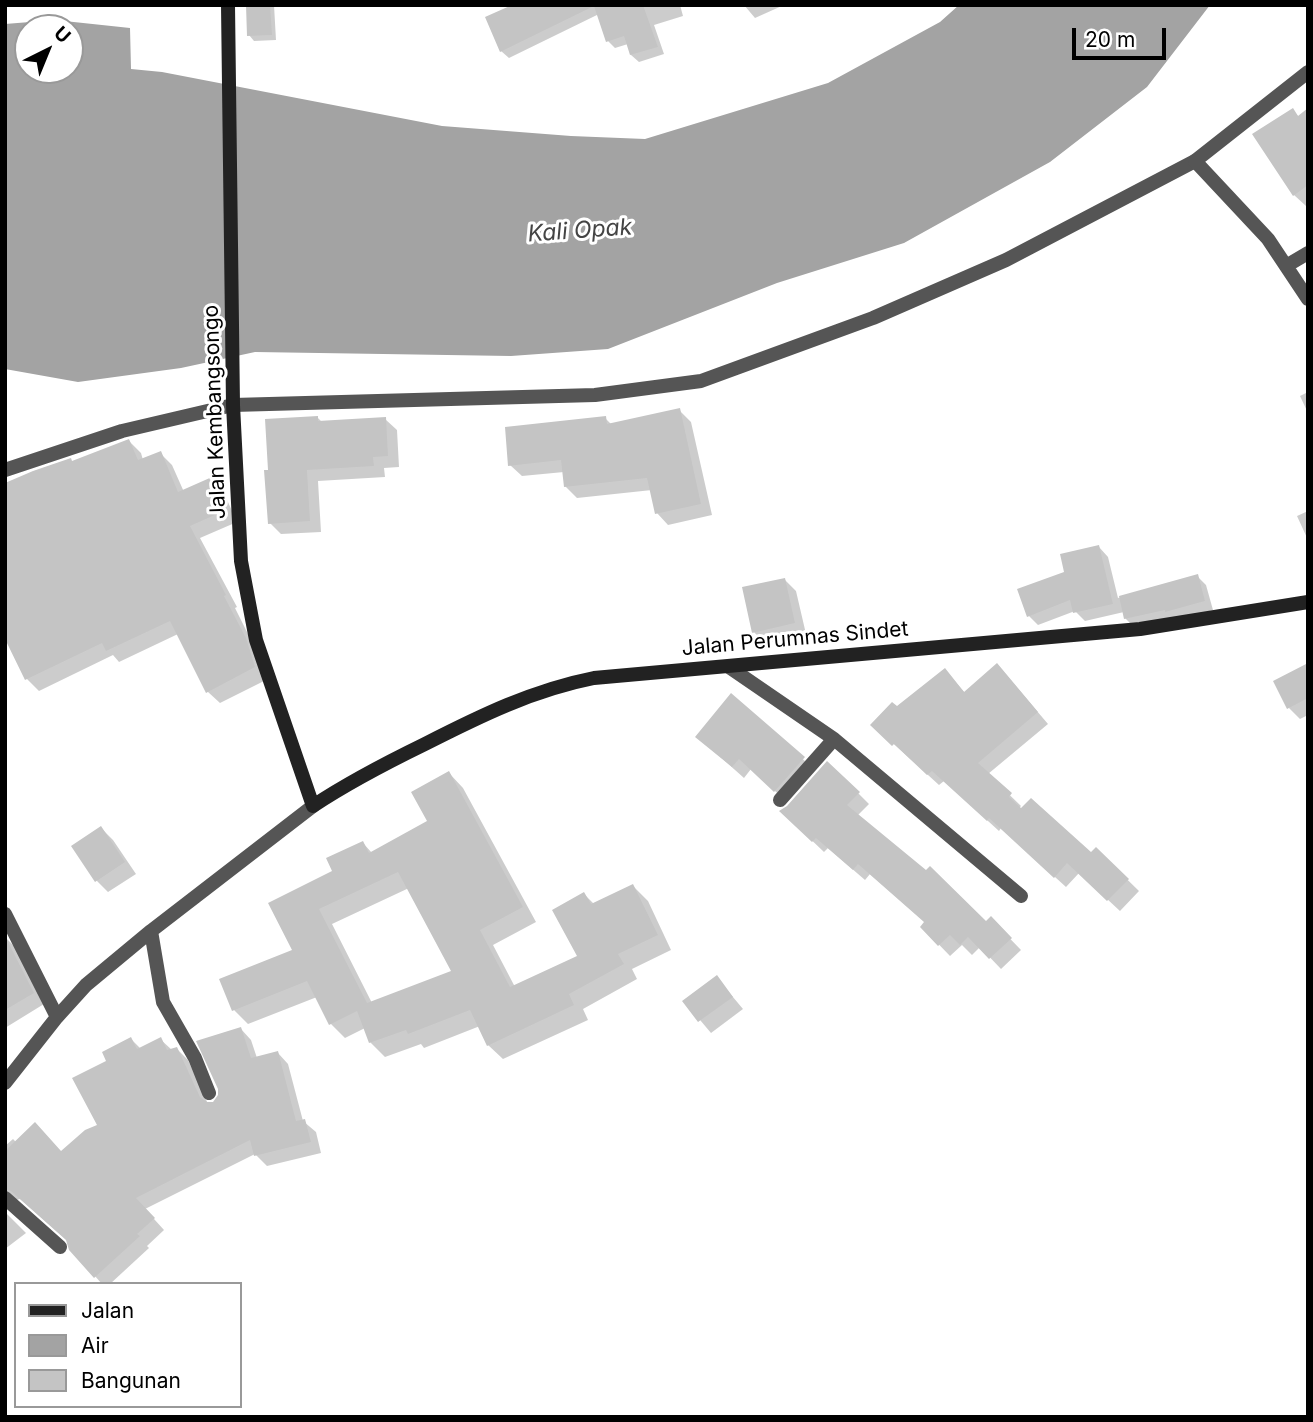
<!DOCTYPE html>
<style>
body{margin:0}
#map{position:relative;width:1313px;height:1422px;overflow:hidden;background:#fff;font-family:Inter,sans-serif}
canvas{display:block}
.frame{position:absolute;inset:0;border:7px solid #000;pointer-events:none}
.legend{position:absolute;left:14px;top:1282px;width:228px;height:126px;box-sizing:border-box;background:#fff;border:2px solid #999;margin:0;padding:9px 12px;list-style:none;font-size:21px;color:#000}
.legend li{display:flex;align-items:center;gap:14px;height:35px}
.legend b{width:35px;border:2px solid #999}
.north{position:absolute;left:14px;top:14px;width:70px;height:70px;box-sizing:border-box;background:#fff;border:2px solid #999;border-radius:50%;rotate:43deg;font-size:19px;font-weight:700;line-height:28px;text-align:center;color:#000}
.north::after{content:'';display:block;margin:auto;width:24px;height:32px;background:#000;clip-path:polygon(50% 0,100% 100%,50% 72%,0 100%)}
.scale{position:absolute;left:1072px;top:28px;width:94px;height:32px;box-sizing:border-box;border:4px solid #000;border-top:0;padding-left:9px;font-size:21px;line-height:24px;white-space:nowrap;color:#000;-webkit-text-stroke:5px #fff;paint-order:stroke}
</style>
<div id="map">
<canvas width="1313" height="1422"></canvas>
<div class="frame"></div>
<ul class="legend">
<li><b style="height:9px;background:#222"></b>Jalan</li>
<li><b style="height:19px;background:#a3a3a3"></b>Air</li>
<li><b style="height:19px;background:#c4c4c4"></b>Bangunan</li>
</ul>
<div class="north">U</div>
<div class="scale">20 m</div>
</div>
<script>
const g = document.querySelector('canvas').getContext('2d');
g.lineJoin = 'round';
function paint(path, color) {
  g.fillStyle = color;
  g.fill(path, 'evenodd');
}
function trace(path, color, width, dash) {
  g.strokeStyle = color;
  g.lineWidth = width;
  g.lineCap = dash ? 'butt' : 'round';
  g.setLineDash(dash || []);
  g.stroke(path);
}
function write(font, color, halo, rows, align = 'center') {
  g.font = font + ' Inter,sans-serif';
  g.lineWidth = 6;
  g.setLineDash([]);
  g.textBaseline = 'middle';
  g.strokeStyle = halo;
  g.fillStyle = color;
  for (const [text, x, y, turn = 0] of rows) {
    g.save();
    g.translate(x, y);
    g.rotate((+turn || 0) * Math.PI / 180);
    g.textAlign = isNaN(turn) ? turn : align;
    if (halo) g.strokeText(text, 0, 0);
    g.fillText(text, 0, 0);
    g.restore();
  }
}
paint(new Path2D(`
 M959 5H1210L1147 87 1050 162 904 243 777 283 608 349 511 356 255 352 181 368 78 382 5 369V24L55 20 130 28 131 69 162 72 442 126 571 136 645 139 828 83 940 22ZM28 28H70V70H28Z`), '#a3a3a3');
paint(new Path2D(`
 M248 5H274L276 40 254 41 249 35Z
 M523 5H680L683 16 654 25 664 54 639 62 631 55 628 44 615 48 608 41 599 14 509 58 501 51Z
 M744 5H784L755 18Z
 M1292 110 1299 117 1308 111V205L1306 206 1294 195Z
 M1308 392V413L1300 396Z
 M679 410 691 422 712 515 668 525 657 513 652 490 577 498 565 486 564 472 522 476 510 465 605 418 612 425Z
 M317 417 322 422 385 419 397 430 399 467 384 468 385 477 318 481 321 532 281 534 270 523Z
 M129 441 141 453 143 460 160 453 172 465 184 492 211 479 223 491 237 522 200 538 237 607 235 608 257 652 266 680 220 703 208 692 178 634 119 662 113 655 39 691 27 679 73 463Z
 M1308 511V540L1297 516Z
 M1099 547 1108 557 1118 598 1197 576 1206 585 1213 610 1176 620 1134 627 1125 618 1124 612 1085 621 1075 611 1038 625 1029 616 1066 573Z
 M784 579 796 591 806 634 765 644 754 632Z
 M1308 665V715L1300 719 1289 708Z
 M945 670 965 693 1008 677 1048 724 988 774 1021 806 1019 808 1091 854 1096 849 1139 891 1120 911 1079 873 1066 887 1001 828 999 831 944 781 939 785 873 725Z
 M732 696 815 770 787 802 751 769 744 778 698 737Z
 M449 773 463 788 536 922 493 945 515 987 580 956 584 894 594 904 633 886 648 901 671 950 632 969 637 979 583 1009 588 1020 503 1059 488 1045 480 1026 424 1048 421 1044 385 1057 370 1042 365 1028 345 1038 331 1024 317 997 248 1024 234 1010 294 951 335 872 363 843 372 853 430 822ZM409 888 453 971 372 1003 332 924Z
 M858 793 869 804 857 816 986 923 991 919 1021 950 1001 969 980 947 972 955 962 945 950 956 922 927 926 923 870 874 865 880 828 848 824 852 782 812Z
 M101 828 113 840 136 874 108 892 97 881Z
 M5 937 14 946 44 1004 5 1028Z
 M717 978 743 1009 711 1033 684 1001Z
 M241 1029 251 1040 257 1058 278 1053 288 1064 303 1121 316 1132 321 1153 267 1166 255 1154 145 1209 164 1230 147 1246 149 1248 110 1284H102L71 1249 68 1241 20 1199 9 1202 6 1213 26 1233 5 1249V1146L13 1139 16 1142 62 1153 99 1125 109 1062 131 1039 141 1049 160 1039 172 1050 177 1049 188 1060 208 1104H213L219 1099Z`), '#0003');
paint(new Path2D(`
 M246 5H270L272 35 247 36Z
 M512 5H643L658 47 630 55 624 36 606 42 594 6 500 52 485 17Z
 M1293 108 1298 116 1308 108V185L1293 196 1252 134Z
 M680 408 701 504 655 514 647 478 564 487 561 460 508 466 505 427 606 416 607 424Z
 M318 416V421L386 417 388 456 373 457 374 466 307 470 310 521 268 524 264 470H268L265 419Z
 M129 439 138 460 161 451 178 492 212 477 226 510 190 526 226 595 224 596 246 638 255 667 206 693 170 621 106 651 102 643 25 680 5 639V483L33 471 71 458 72 461Z
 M1099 545 1113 604 1073 613 1070 600 1027 617 1017 589 1064 572 1060 554Z
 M1198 574 1205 601 1165 612V610L1124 619 1119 596Z
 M785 578 795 623 752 633 742 587Z
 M997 663 1038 712 978 763 1012 793 1009 797 1021 808 1031 798 1091 852 1096 847 1129 879 1107 901 1067 863 1054 878 989 818 987 821 932 771 927 775 894 744 892 746 870 725 892 702 897 706 945 668 964 692Z
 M1308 663V698L1287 709 1273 681Z
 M731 693 805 757 774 792 739 759 732 767 695 737Z
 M827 761 860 792 847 805 926 870 930 866 986 921 991 916 1012 938 989 959 968 937 960 945 950 935 938 946 920 927 924 922 858 864 853 870 816 838 812 842 779 811 787 806Z
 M449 771 523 907 480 930 510 987 577 956 552 910 584 892 591 904 633 884 658 935 618 954 624 964 569 994 574 1005 487 1046 470 1010 408 1034 406 1030 369 1043 357 1011 329 1025 307 981 232 1011 219 979 292 950 268 903 332 871 326 858 363 841 369 853 427 821 411 792ZM398 872 451 971 367 1003 319 909Z
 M101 826 125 862 95 882 71 846Z
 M5 936 34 993 5 1010Z
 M717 975 733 997 698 1022 682 1001Z
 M241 1027 251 1058 278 1051 296 1121 305 1119 311 1142 254 1156 250 1140 136 1198 155 1218 137 1234 140 1236 94 1278 69 1250 66 1240 11 1191 5 1189V1151L35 1122 61 1151 85 1130 97 1125 72 1078 106 1061 102 1052 131 1037 137 1049 161 1037 167 1050 177 1047 200 1097 207 1102H213L218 1095V1089L196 1041Z`), '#c4c4c4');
trace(new Path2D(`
 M233 405 595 395 701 381 873 318 1006 260 1195 161`), '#555', 14);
trace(new Path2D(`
 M1308 72 1195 161 1268 239 1308 299
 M1286 266 1308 253
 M5 470 122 431 233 405
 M729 667 834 739 1021 896
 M780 800 834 739
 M5 914 57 1017
 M151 931 163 1002 195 1058 209 1093
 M5 1083 57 1017 86 985 151 931 313 806
 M5 1198 60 1247`), '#555', 14);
trace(new Path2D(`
 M228 5 233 405 241 561 256 640 313 806C349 782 386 763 425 744 480 716 533 690 594 678L1140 629 1308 602`), '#222', 14);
write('21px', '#000', '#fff', [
 ["Jalan Kembangsongo",215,412,-92],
 ["Jalan Perumnas Sindet",795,639,-5]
]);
write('italic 23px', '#444', '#fff', [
 ["Kali Opak",580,231,-4]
]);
</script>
